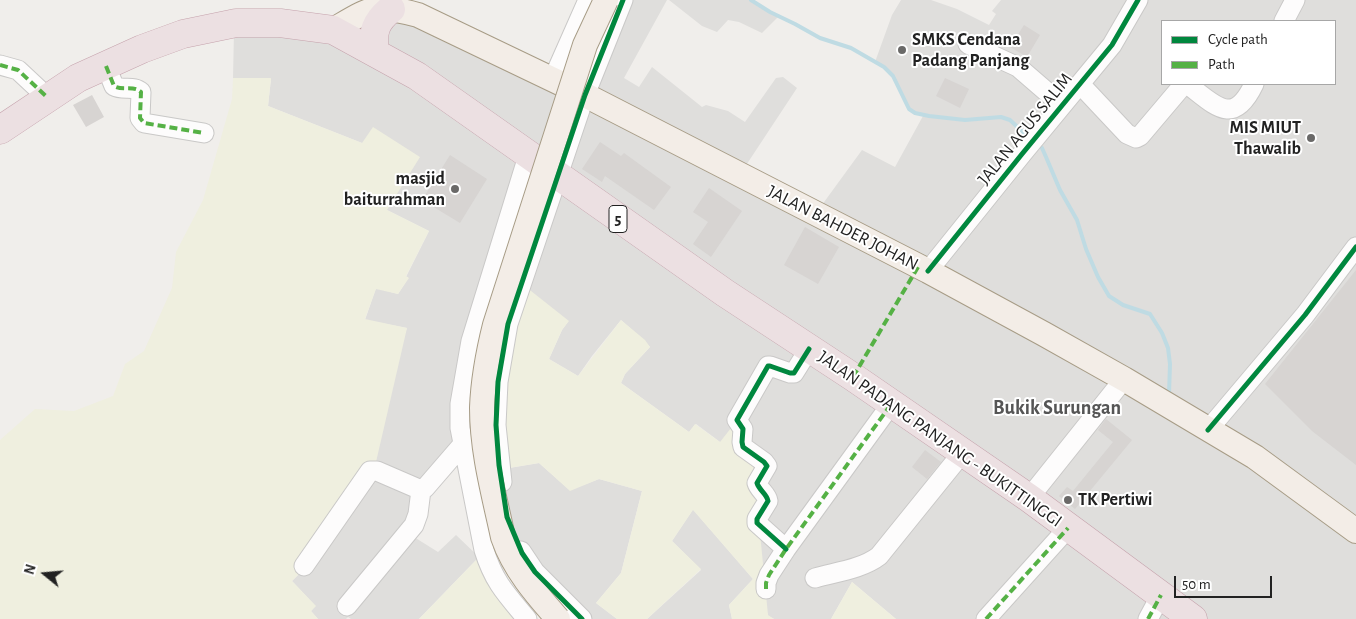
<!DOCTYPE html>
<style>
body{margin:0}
#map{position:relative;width:1356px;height:619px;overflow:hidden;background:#f0eeeb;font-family:"Alegreya Sans",sans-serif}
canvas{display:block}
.legend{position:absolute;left:1161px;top:20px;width:175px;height:65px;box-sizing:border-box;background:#fff;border:1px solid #a7a7a7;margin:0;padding:6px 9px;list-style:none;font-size:15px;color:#222}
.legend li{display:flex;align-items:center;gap:10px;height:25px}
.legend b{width:25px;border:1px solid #a7a7a7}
.north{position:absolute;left:20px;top:549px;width:50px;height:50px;-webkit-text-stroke:4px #fff;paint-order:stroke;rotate:287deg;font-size:14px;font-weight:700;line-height:20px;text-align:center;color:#222}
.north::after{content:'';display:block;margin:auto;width:18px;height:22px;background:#222;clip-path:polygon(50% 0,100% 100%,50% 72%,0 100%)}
.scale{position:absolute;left:1174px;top:576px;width:98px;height:22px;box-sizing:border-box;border:2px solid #222;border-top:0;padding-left:6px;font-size:15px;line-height:18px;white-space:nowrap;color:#222;-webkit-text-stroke:4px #fff;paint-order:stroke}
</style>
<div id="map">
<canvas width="1356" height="619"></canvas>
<ul class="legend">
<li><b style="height:6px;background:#00873e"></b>Cycle path</li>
<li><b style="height:6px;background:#55b145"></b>Path</li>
</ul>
<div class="north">N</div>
<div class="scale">50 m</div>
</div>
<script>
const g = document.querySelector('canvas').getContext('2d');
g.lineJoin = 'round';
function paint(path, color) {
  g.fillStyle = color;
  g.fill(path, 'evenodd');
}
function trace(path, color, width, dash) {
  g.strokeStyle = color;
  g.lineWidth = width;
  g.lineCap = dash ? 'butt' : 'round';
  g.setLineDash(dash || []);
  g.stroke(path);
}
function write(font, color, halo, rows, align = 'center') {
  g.font = font + ' "Alegreya Sans",sans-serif';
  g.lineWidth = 4;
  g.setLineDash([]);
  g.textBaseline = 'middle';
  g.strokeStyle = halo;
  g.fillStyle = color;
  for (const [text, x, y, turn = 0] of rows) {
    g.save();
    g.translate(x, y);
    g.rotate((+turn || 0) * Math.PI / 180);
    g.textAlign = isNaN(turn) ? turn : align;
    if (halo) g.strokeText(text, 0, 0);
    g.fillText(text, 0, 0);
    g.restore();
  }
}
paint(new Path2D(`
 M612 0H667L624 78 639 87 652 67 702 107 706 105 728 111 745 122 776 78 783 77 797 88 735 182 819 209 862 150 895 167 923 116 909 109 893 76 875 62 892 15 901 0H931L957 9 989 25 996 14 992 11 1001 0H1356V619H896L852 582 831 619H774L768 616 720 442 696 424 689 432 621 383 625 374 650 347 621 320 592 356 578 376 549 359 562 330 568 321 465 328 455 376 460 455 431 488 414 537 438 552 456 535 479 557 419 619H351L348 617 346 619H318L311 611 315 606 292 581 332 541 407 328 365 320 376 288 398 294 408 278 406 277 429 231 387 210 362 143 268 106 271 79 233 78 234 31 340 42 393 21 408 23 569 98ZM1162 21H1335V84H1162Z
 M669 0H751L779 16 762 33 739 22 728 20 717 32 702 26Z
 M539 463 570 490 599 479 642 491 621 573 596 603 617 619H566L518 559 503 483 509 468Z
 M693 509 753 579 729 605 732 619H647L701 570 672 541Z`), '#dfdedc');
paint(new Path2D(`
 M233 78H271L268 106 362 143 373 127 420 157 387 210 429 231 406 276 409 278 398 294 376 289 365 319 407 328 376 462 332 541 292 581 316 606 311 611 318 619H0V440L35 409 74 411 113 396 125 364 144 351 172 288 176 252 203 200 232 99Z
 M526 287 569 321 562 330 549 359 578 376 621 320 645 340 650 347 625 374 621 383 689 432 695 424 720 442 731 428 751 441 768 615 774 619H732L729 605 753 579 693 510 672 541 701 569 647 619H617L596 603 621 573 642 491 599 479 570 491 539 463 509 468 503 445 508 349Z
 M479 557 482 569 513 619H419Z
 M852 582 896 619H831Z`), '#efefdf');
trace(new Path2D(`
 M751 0 770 12 795 24 820 38 851 48 884 67 893 76 909 109 915 113 929 116 965 120 1001 117 1010 120 1028 137
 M1037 144 1042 148 1046 157 1060 190 1077 220 1086 249 1098 277 1109 296 1123 305 1150 314 1162 333 1168 348 1170 364 1169 394`), '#bfdbe3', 4);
paint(new Path2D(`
 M1024 25 1040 35 1027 57 1010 47Z
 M945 78 969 89 960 108 936 96Z
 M92 95 104 117 86 127 73 105Z
 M600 142 621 156 624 153 671 187 654 210 605 176 602 182 582 169Z
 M450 155 487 179 460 223 422 200Z
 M709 188 742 211 711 257 693 244 708 222 693 212Z
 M805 227 839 247 818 284 784 265Z
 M1356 270V465L1312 431 1265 384Z
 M1106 419 1132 440 1075 509 1059 496 1067 487 1073 491 1113 442 1098 430Z
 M925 450 941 462 927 479 912 467Z`), '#d7d4d2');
const minor = new Path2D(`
 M1284 21 1295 0
 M968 44 1018 67 1062 105
 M0 65 18 70 48 98
 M106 66 114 86C123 91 134 85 141 92L140 118 144 123 204 133
 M553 79 588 0
 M1080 84 1127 134 1136 138 1140 136 1184 84
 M1187 84C1215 105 1233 128 1254 84
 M928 271 1022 154 1112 45 1138 0
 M1208 430 1305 315 1356 247
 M502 482 496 425 498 382 508 324 585 95 623 0
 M1029 498 1124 379
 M786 549 757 523V519L768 501C767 494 759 490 757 483L767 466 764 462 743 447 742 442 743 429 737 420 768 366H770L790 373H794L809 349
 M521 551 535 572 582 619
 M304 566 370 471H377L421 490 425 488 463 444
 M815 578C836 572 862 569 879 556L963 452
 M766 589V583L769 575 786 549 892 403
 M347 606 414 525 418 514 421 490
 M527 619C506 594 494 582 484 550L460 428V404L471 341 528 156
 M986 619 1068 528
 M1148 619 1161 595`);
const major = new Path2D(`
 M333 30C371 8 374 3 418 15L585 95 928 271 1044 334 1124 379 1255 457 1356 531`);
const highway = new Path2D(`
 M375 53C372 32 375 22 391 9
 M0 130 78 78 142 49 183 34 236 23H280L333 30 417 76 725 293 853 377 1029 498 1193 619`);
trace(minor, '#c9c8c7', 21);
trace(major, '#a79c86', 26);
trace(highway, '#c5a2ac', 29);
trace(minor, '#fdfcfc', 19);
trace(major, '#f3ede7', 24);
trace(highway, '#ece0e2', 28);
const majorBridge = new Path2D(`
 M558 619C536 594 514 569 503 537 494 495 482 452 482 408 483 380 488 353 495 325L585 45 606 0`);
trace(majorBridge, '#a79c86', 26, []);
trace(majorBridge, '#f3ede7', 24);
trace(new Path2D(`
 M0 65 18 70 48 98
 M106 66 114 86C123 91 134 85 141 92L140 118 144 123 204 133
 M853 377 918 267
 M766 589V583L769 575 786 549 892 403
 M986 619 1068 528
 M1148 619 1161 595`), '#55b145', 4, [8, 4]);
trace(new Path2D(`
 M928 271 1022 154 1112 45 1138 0
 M1208 430 1305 315 1356 247
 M786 549 757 523V519L768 501C767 494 759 490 757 483L767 466 764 462 743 447 742 442 743 429 737 420 768 366H770L790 373H794L809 349
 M582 619 535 572 522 553 507 517 499 465 496 425 498 382 508 324 585 95 623 0`), '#00873e', 5);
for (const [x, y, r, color] of [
 [902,50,5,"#6a6968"],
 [1311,138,5,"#6a6968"],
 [455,189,5,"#6a6968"],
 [1068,500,5,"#6a6968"]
]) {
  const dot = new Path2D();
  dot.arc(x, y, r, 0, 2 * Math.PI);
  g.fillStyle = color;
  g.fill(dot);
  trace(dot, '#fff', 2);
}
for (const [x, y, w] of [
 [618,219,18]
]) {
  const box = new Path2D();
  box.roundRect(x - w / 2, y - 13.5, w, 27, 4);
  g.fillStyle = '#fff';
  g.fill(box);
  trace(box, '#222', 1);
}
write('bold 16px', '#222', null, [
 ["5",618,219]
]);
write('bold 18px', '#222', '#fff', [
 ["SMKS Cendana",912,40],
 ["Padang Panjang",912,61],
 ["MIS MIUT",1301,128,"right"],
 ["Thawalib",1301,149,"right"],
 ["masjid",445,179,"right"],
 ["baiturrahman",445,200,"right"],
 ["TK Pertiwi",1078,500]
], 'left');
write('18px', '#222', '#fff', [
 ["JALAN AGUS SALIM",1025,129,-51],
 ["JALAN BAHDER JOHAN",843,228,27],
 ["JALAN PADANG PANJANG - BUKITTINGGI",940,439,35]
]);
write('bold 20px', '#555', '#fff', [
 ["Bukik Surungan",1057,408]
]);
</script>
